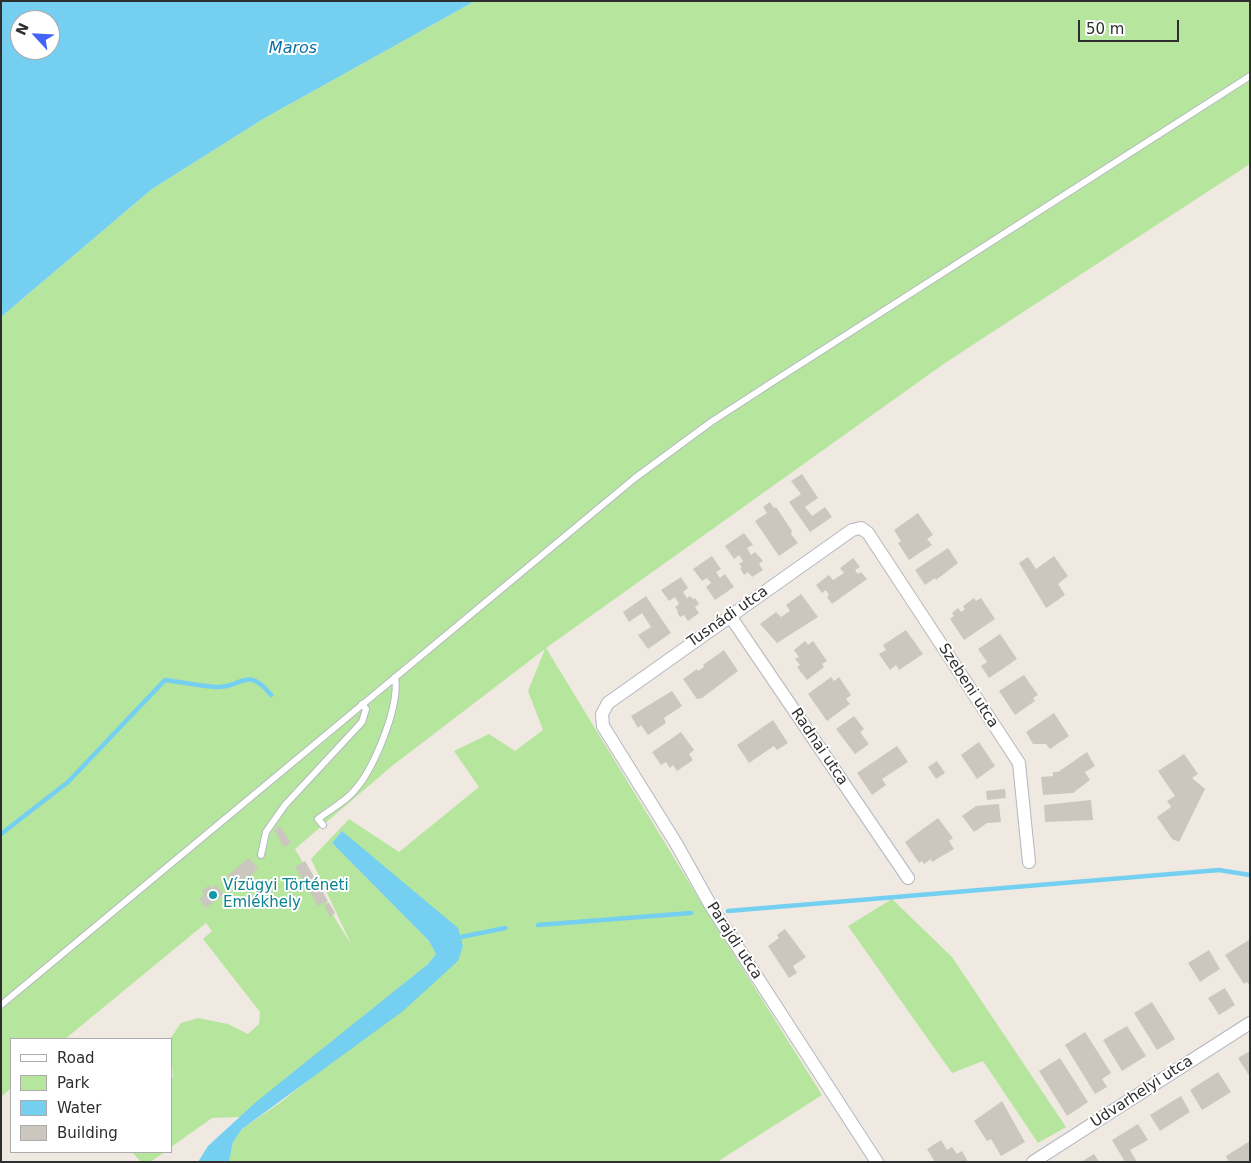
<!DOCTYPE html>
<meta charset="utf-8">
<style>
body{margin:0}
#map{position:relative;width:1251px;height:1163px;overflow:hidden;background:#efe9e1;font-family:"DejaVu Sans",sans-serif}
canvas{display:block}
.frame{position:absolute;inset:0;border:2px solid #2e2e2e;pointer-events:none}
.legend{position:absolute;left:10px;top:1038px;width:162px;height:115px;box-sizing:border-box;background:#fff;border:1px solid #ababab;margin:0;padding:6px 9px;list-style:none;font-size:15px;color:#2e2e2e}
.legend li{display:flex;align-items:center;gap:10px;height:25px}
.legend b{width:25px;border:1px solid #ababab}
.north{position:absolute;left:10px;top:10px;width:50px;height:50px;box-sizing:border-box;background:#fff;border:1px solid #ababab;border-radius:50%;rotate:295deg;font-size:14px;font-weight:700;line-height:20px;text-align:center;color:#2e2e2e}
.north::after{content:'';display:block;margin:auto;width:18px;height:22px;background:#4264fb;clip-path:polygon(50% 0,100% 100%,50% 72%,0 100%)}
.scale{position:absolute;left:1078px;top:20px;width:101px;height:22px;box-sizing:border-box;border:2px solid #2e2e2e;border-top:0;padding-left:6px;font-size:15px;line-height:18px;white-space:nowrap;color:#2e2e2e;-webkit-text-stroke:4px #fff;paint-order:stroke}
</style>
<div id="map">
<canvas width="1251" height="1163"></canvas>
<div class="frame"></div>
<ul class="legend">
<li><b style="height:6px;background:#fff"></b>Road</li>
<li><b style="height:14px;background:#b6e59e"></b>Park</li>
<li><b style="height:14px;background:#75cff0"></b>Water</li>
<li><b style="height:14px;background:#cbc7bf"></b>Building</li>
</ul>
<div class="north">N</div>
<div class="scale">50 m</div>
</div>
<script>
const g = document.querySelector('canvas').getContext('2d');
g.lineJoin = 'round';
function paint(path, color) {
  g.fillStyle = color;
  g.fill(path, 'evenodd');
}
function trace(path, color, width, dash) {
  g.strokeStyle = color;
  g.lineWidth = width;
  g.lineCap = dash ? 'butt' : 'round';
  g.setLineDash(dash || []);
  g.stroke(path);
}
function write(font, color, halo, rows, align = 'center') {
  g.font = font + ' "DejaVu Sans",sans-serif';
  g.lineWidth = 4;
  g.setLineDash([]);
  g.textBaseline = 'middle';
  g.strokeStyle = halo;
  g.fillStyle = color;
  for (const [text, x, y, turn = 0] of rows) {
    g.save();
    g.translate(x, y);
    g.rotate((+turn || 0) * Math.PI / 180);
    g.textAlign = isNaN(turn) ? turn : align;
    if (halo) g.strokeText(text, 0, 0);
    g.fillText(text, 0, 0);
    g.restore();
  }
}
paint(new Path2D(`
 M475 1H1250V164L945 363 546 648 704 907 822 1095 717 1162H229L233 1142 242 1129 281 1102 458 961 342 831 332 843 429 941 436 954 428 964 240 1117 212 1118 171 1147V1078L173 1077 170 1039 181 1023 198 1018 228 1024 248 1034 259 1024 260 1012 203 939 212 931 206 923 65 1039H11V1088L1 1097V317L152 189 263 119ZM545 649 528 691 543 730 515 751 489 734 454 751 479 787 399 852 349 819 311 859 352 946 333 915 335 913 329 903 326 902 295 849 392 766Z
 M892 899 952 957 1066 1127 1038 1143 983 1061 952 1073 848 926Z
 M132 1152H165L150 1162H141Z`), '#b6e59e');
paint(new Path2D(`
 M1 1H475L263 119 152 189 1 317ZM20 20H50V50H20Z
 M342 831 458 928 463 946 458 961 403 1011 242 1129 233 1142 229 1162H198L208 1146 256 1102 428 964 436 954 429 941 332 843Z`), '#75cff0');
trace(new Path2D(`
 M1 834 68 782 165 680C182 682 199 686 216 687 242 688 247 665 271 695
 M728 911 1219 870 1250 875
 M538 925 691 913
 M461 937 505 928`), '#75cff0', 4.5);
paint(new Path2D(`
 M802 474 818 498 805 507 812 516 825 507 832 517 810 532 789 502 801 494 791 481Z
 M770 502 774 508 776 507 792 531 791 534 798 543 779 556 755 521 767 513 763 507Z
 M918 513 933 535 927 539 932 545 909 560 898 543 901 541 894 530Z
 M744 533 753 545 747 548 751 555 755 552 763 561 759 564 763 570 752 577 748 572 744 575 740 568 742 567 739 564 743 561 739 555 734 559 725 546Z
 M948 548 958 563 936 580 935 578 925 585 915 570Z
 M712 556 721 569 716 572 720 578 725 574 734 587 715 600 706 587 711 583 707 578 702 581 693 569Z
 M1054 556 1068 576 1058 584 1065 595 1046 608 1019 563 1028 557 1036 569Z
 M853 558 860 567 855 570 858 574 861 572 867 579 832 604 827 597 829 595 826 590 822 593 816 585 829 575 833 580 844 573 840 568Z
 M681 577 688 588 683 592 687 598 690 596 693 599 695 598 699 604 695 607 699 613 688 621 684 615 680 617 677 612 678 611 675 607 679 604 675 597 669 601 661 590Z
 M801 594 818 617 777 643 760 624 776 612 781 617 790 611 786 605Z
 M646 596 671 633 648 649 638 635 651 627 642 613 629 622 623 612Z
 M974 598 976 601 981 598 995 619 964 640 950 619 954 616 952 613 958 608 961 612 965 609 963 606Z
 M906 630 923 654 899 670 896 665 890 670 879 654 886 650 883 645Z
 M1000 634 1017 659 989 678 981 666 987 662 978 649Z
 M805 641 808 645 813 641 827 661 822 664 824 667 807 680 797 667 800 665 795 659 799 657 794 650Z
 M724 650 738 671 702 698 697 699 683 679 697 669 698 671 704 667 703 665Z
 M1024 675 1038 695 1033 698 1035 701 1015 715 999 691Z
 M831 677 834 681 839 677 851 695 846 699 850 704 827 721 808 694Z
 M672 691 682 706 664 718 666 723 648 735 641 725 638 728 631 716Z
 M1054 713 1069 736 1050 749 1046 744H1033L1026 732Z
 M854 716 864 729 860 732 869 744 855 754 836 729Z
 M773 720 788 743 777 750 774 746 749 763 737 745Z
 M681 732 694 750 689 754 693 760 677 771 673 765 670 768 666 762 661 765 652 752Z
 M979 742 995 766 977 779 961 755Z
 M897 746 908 762 882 779 886 785 872 795 857 773Z
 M1087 752 1095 766 1085 772 1090 780 1073 793 1043 795 1041 777 1053 776V772H1058Z
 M1184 754 1198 774 1192 778 1205 789 1179 842 1172 839 1157 817 1171 807 1167 801 1175 796 1158 771Z
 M937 761 945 773 936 779 928 767Z
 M1005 789 1006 798 987 800 986 791Z
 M1091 800 1093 820 1045 822 1044 805Z
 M999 804 1001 822 987 823 974 832 962 816 976 806Z
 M938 818 953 838 949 841 954 849 932 862 931 859 924 864 922 861 919 863 905 842Z
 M280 826 291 843 284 847 274 830Z
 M249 858 258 869 237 887 227 876Z
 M305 861 328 901 318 906 295 867Z
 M209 885 212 888 216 885 224 894 206 908 199 899 204 895 202 891Z
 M329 903 335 913 330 917 324 906Z
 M785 929 806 957 793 966 797 973 789 978 768 946 779 938 777 935Z
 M1249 940 1250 942V986L1247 982 1244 984 1225 955Z
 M1209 950 1220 969 1200 982 1188 963Z
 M1225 988 1235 1005 1219 1015 1208 998Z
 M1152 1002 1175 1039 1157 1050 1134 1013Z
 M1127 1026 1146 1056 1122 1071 1103 1040Z
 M1085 1032 1111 1073 1102 1079 1107 1087 1095 1094 1065 1045Z
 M1250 1051V1077L1238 1058Z
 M1060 1058 1088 1102 1067 1116 1039 1071Z
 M1218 1072 1231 1092 1202 1110 1190 1090Z
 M1181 1096 1190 1112 1160 1131 1150 1115Z
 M1002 1101 1025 1142 1001 1156 991 1139 987 1141 974 1121Z
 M1138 1124 1148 1140 1130 1150 1137 1162H1125L1112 1140Z
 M941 1140 947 1150 952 1147 957 1154 962 1151 968 1162H935L927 1149Z
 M1250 1141V1162H1229L1226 1156Z
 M1094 1154 1099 1162H1081Z`), '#cbc7bf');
const service = new Path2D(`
 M323 825 318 819C329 810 345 802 354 791 374 769 400 706 395 677
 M261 855 266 832 285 805 362 722 366 709 362 704
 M1 1005 635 478 711 422 771 383 1250 76`);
const minor = new Path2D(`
 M730 616 908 878
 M877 1162 711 906 677 845 603 726 602 714 608 703 852 530 861 528 868 533 1019 763 1029 862
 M1033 1162 1250 1023`);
trace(service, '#b4b7c1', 8);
trace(minor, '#b4b7c1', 14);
trace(service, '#fff', 6);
trace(minor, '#fff', 12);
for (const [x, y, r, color] of [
 [213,895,5,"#0f9aa8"]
]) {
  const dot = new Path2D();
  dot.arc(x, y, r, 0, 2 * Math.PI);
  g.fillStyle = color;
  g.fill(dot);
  trace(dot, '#fff', 2);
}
write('15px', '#2e2e2e', '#fff', [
 ["Tusnádi utca",728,617,-35],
 ["Szebeni utca",968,686,57],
 ["Radnai utca",819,747,56],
 ["Parajdi utca",734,941,57],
 ["Udvarhelyi utca",1142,1092,-33]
]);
write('15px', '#0d838f', '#fff', [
 ["Vízügyi Történeti",223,886],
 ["Emlékhely",223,903]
], 'left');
write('italic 16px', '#0d6fa3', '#fff', [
 ["Maros",293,49]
]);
</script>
